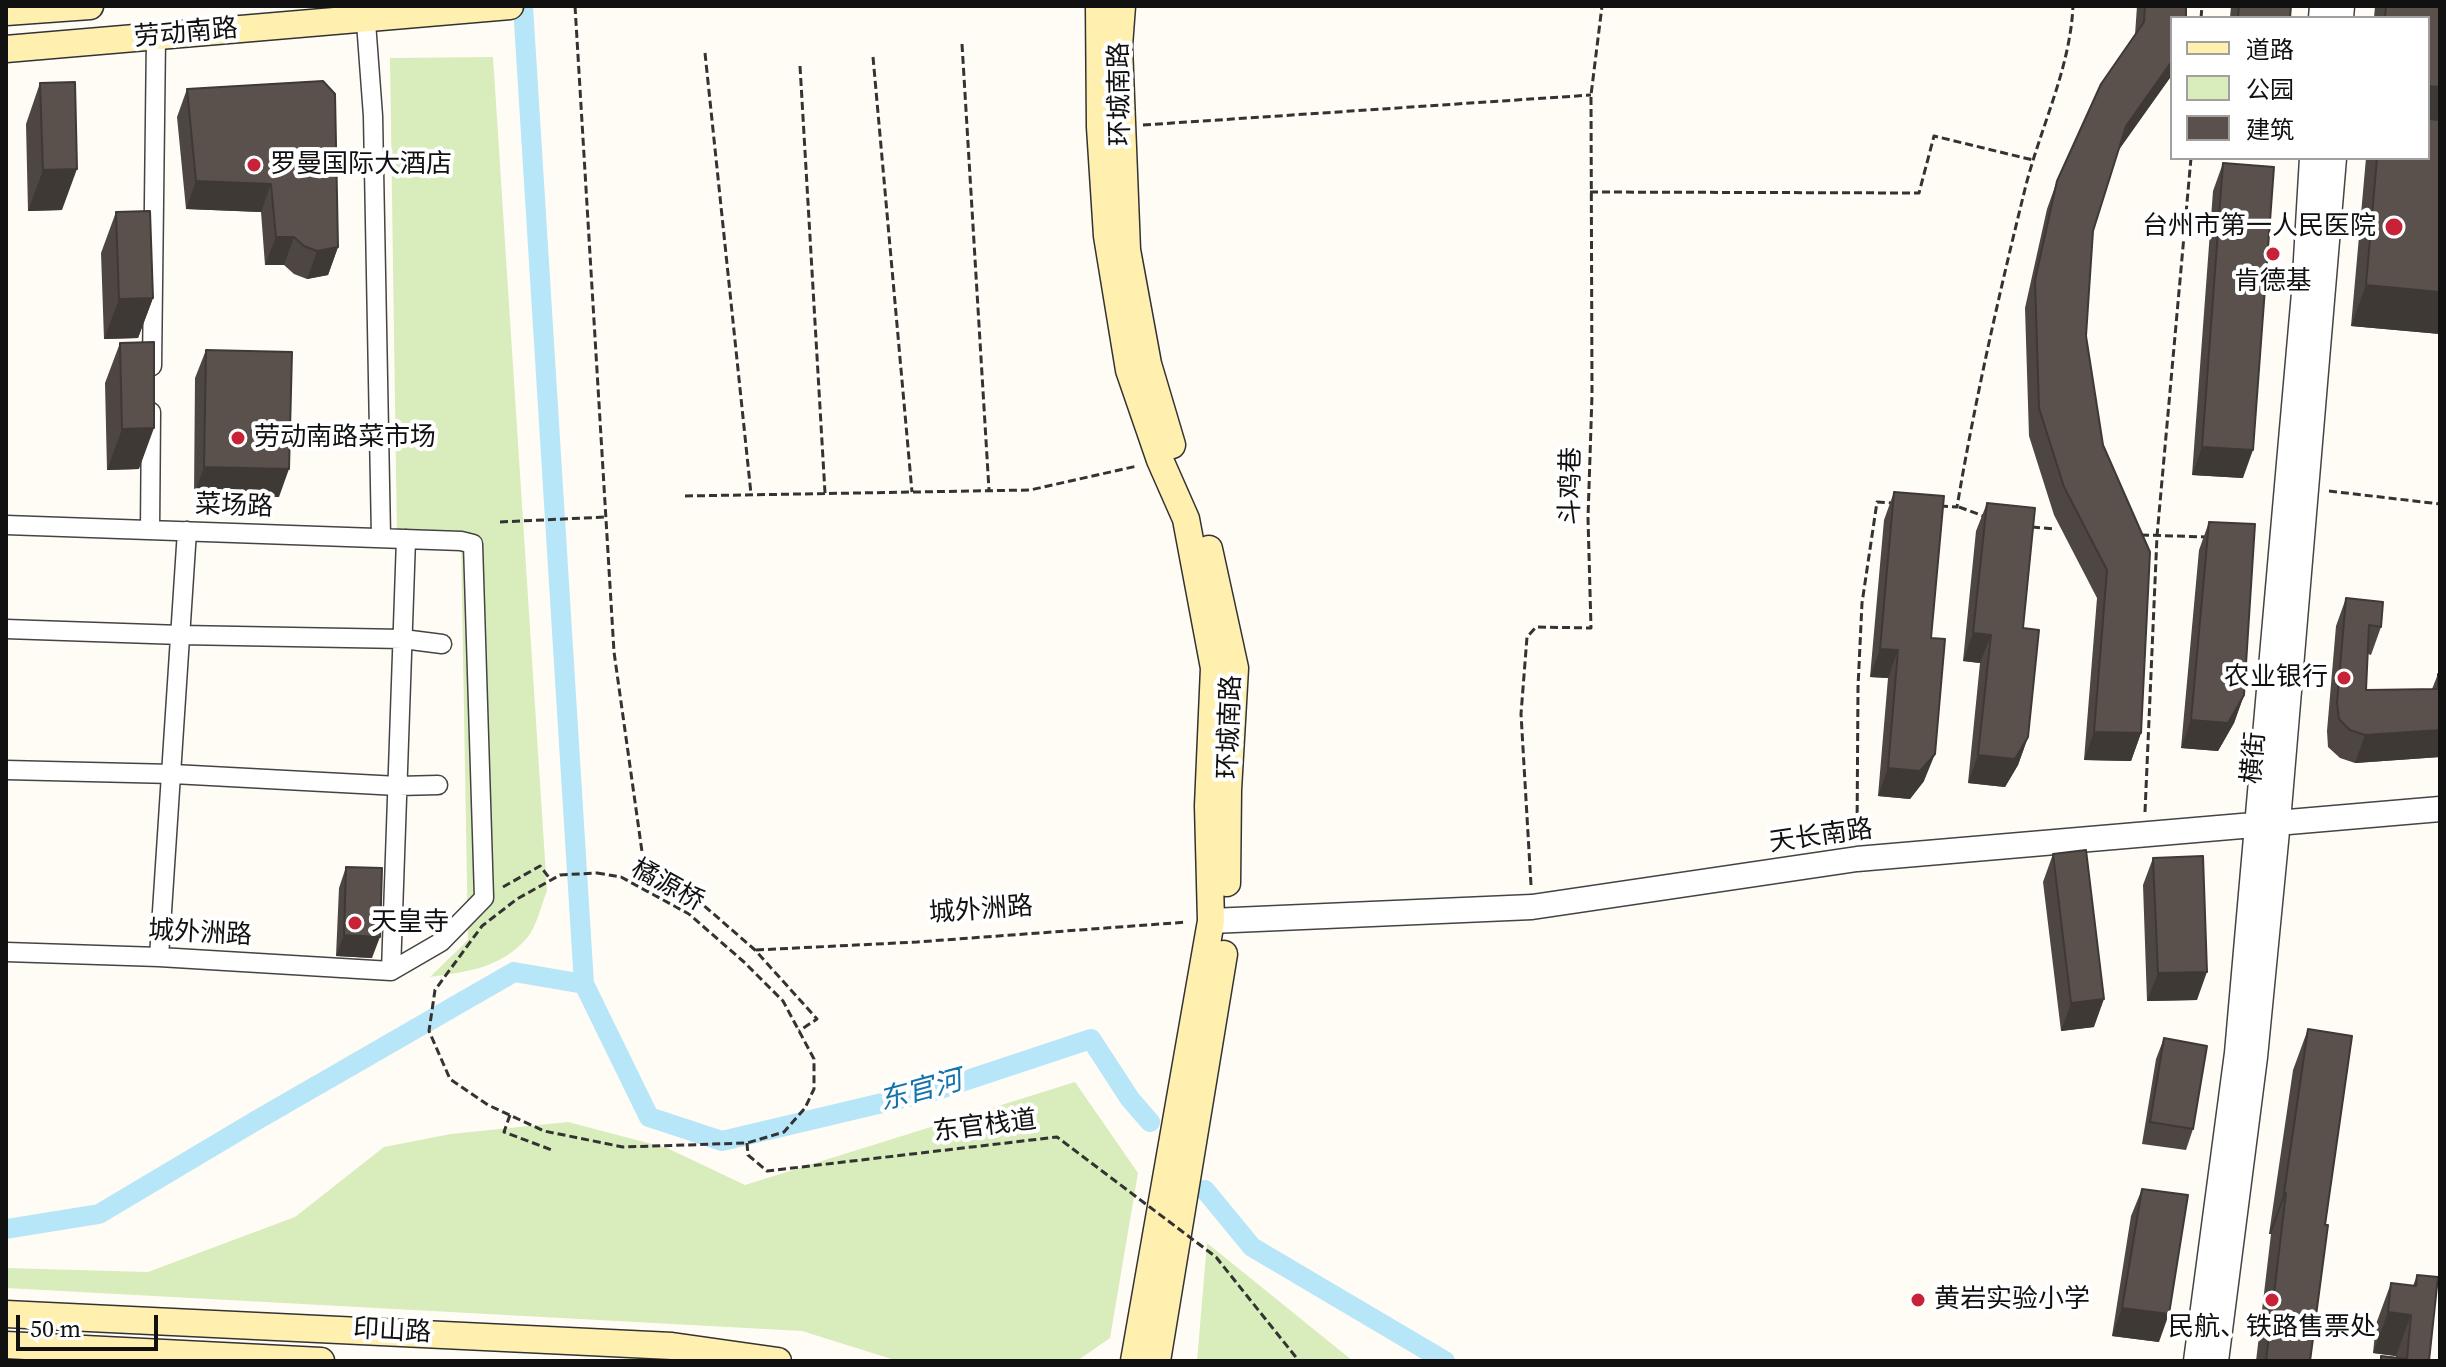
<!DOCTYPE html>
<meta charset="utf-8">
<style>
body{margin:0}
#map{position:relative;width:2446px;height:1367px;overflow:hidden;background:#fffcf5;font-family:"Source Serif 4","Noto Sans SC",serif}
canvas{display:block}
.frame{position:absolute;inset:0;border:8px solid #111;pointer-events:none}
.legend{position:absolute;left:2170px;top:16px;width:260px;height:144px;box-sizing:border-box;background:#fff;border:2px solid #a0a0a0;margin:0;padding:10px 14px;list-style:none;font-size:24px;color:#111}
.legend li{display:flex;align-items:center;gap:16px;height:40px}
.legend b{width:40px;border:2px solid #a0a0a0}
.scale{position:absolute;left:16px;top:1315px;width:142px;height:36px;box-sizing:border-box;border:4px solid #111;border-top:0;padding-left:10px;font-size:24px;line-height:28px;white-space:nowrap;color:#111;-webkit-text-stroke:6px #fff;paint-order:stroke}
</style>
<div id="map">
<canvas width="2446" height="1367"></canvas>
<div class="frame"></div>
<ul class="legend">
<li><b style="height:10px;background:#fff0b0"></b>道路</li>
<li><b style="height:22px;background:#d9ecbc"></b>公园</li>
<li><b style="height:22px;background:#5a514d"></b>建筑</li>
</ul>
<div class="scale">50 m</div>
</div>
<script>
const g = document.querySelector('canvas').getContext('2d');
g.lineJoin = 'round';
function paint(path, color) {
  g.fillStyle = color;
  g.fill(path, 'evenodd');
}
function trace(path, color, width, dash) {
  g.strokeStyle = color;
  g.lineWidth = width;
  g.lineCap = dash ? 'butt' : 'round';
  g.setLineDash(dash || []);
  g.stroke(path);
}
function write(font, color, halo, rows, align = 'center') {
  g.font = font + ' "Source Serif 4","Noto Sans SC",serif';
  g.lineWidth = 8;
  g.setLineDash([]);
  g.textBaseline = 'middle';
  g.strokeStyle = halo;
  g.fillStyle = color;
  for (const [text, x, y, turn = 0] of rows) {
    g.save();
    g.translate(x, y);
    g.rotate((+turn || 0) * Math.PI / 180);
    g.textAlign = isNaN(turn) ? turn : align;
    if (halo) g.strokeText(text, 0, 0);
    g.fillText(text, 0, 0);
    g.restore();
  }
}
paint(new Path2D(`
 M493 57 547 891C541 905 537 926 527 938 501 968 467 972 430 977L468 940 461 541 397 539 390 58Z
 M1075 1082 1138 1173 1110 1338 1077 1361H898L802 1331 6 1288V1268L148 1272 295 1217 384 1147 451 1134 568 1122 667 1148 745 1185Z
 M1207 1243 1353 1361H1197Z`), '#d9ecbc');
trace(new Path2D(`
 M523 6 584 984 649 1117 722 1141 937 1090 1091 1039 1130 1099 1150 1122
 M1205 1190 1252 1247 1445 1361
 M6 1229 99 1214 257 1120 514 972 584 984`), '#b7e6f9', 20);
const minor = new Path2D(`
 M365 9 373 116 381 537
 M152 366 156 37
 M6 525 461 541 473 544 484 898 441 942 391 971
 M150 530 151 412
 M6 629 181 635 403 639 442 644
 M6 770 173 774 398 786 438 785
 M6 952 159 957 391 971
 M159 957 187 531
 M391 971 406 539`);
const tertiary = new Path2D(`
 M2321 18 2322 6
 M2341 18 2342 6
 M1211 921 1532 907 1857 859 2440 809
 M2196 1361 2237 1053 2304 293 2312 158
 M2216 1361 2255 1057 2278 821 2334 158`);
const secondary = new Path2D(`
 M1099 6 1100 127 1107 236 1129 370 1160 460 1186 519 1214 668 1208 806 1211 921 1134 1361
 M1122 6 1119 46 1127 250 1148 364 1172 445
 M6 12 90 6
 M6 49 510 6
 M1209 549 1235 668 1228 790 1227 883
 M6 1314 672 1346 778 1361
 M6 1345 321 1361
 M1157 1361 1224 954`);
trace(minor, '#444', 21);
trace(tertiary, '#444', 27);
trace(secondary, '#333', 29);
trace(new Path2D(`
 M575 6 614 652 644 866 694 897 755 950 817 1019 799 1031
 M2201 18 2202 6
 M962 44 989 490
 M705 53 751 494
 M873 57 912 492
 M800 66 825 493
 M1143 125 1591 95
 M1590 192 1919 193 1934 136 2033 160
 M2329 491 2440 504
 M685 496 1030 490 1137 466
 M1940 506 1957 507C1975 400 1999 294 2025 189 2040 128 2070 70 2073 6
 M1959 507 1986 517
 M500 522 606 517
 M2032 527 2056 529
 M2141 535 2206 537
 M2145 812 2157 536 2191 158
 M1857 837 1858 687 1862 603 1877 502 1893 503
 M597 873 621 877 689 914 744 962 783 1001 814 1059V1089L805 1108 784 1132 747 1143 623 1147 544 1131 488 1105 450 1079 429 1031 435 990 482 926 517 899 560 875Z
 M1531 885 1521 714 1527 637 1536 627 1591 628 1588 518 1592 395 1591 95 1602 6
 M503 887 540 866 551 880
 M756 950 917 942 1187 922
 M510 1115 504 1132 552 1150`), '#333', 3, [8, 4]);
trace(minor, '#fff', 18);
trace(tertiary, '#fff', 24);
trace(secondary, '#fff0b0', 26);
trace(new Path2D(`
 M747 1143 748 1155 767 1171 1057 1137 1216 1257 1299 1361`), '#333', 3, [8, 4]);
paint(new Path2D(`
 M2137 6H2186L2172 75 2118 150 2093 231 2086 336 2141 733 2131 761 2084 760 2097 598 2054 515 2029 436 2025 308 2047 209 2057 181 2135 35Z
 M2231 6H2291L2290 18H2230Z
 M2375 6H2440V334L2351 326 2366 158H2428V18H2374Z
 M40 83 62 210 28 211 26 124Z
 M187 89 338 247 328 275 307 279 294 274 284 265H265L261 212 186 209 177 117Z
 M2223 163 2243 478 2192 475 2213 191Z
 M116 212 153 298 138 338 104 339 101 253Z
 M120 343 139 469 107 470 105 383Z
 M206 350 279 497 194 495 195 378Z
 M1894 492 1931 638 1924 781 1910 799 1878 796 1888 678 1870 677 1884 520Z
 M1987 503 2023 628 2028 737 2018 765 2005 787 1968 783 1980 663 1963 661 1976 531Z
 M2209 522 2244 695 2234 723 2218 751 2181 748 2199 550Z
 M2346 598 2381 627 2371 655 2368 654 2366 690 2432 689 2438 674H2440V757L2355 763 2340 758 2328 747 2327 731 2336 626Z
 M2053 854 2094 1027 2061 1031 2043 882Z
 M2153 858 2197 1000 2147 1001 2143 885Z
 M346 867 372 958 336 956 339 888Z
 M2308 1029 2325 1225 2310 1361H2256L2271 1234H2269L2293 1070Z
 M2164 1038 2193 1129 2186 1150 2142 1144 2156 1059Z
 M2142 1189 2159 1342 2112 1336 2131 1216Z
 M2417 1275 2429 1361H2379L2381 1356 2396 1357V1356L2373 1353 2376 1324 2391 1283 2413 1286Z`), '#4d4642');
paint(new Path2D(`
 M2172 61V75L2116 154 2126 126Z
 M2428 86 2440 87V129L2428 128Z
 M77 169 62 210 28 211 43 170Z
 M196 181 271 184 261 212 186 209Z
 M276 237H294L284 265H265Z
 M338 247 328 275 307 279 317 251Z
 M2366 285 2440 292V334L2351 326Z
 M153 298 138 338 104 339 119 299Z
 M154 428 139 469 107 470 122 429Z
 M2202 447 2253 450 2243 478 2192 475Z
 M204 467 289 469 279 497 194 495Z
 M1973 633 1991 635 1980 663 1963 661Z
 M1880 649 1898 650 1888 678 1870 677Z
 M2244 695 2234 723 2218 751 2181 748 2191 720Z
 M2440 730V757L2355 763 2365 735Z
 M2094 732 2141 733 2131 761 2084 760Z
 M2028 737 2018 765 2005 787 1968 783 1978 755Z
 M1935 754 1924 781 1910 799 1878 796 1888 768Z
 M344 935 380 937 372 958 336 956Z
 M2207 972 2197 1000 2147 1001 2158 973Z
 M2104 999 2094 1027 2061 1031 2071 1003Z
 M2284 1193H2286L2271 1234H2269Z
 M2122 1308 2169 1314 2159 1342 2112 1336Z
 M2388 1312 2411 1315 2396 1356 2373 1353Z`), '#3f3936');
const building = new Path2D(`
 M2145 6H2186V18H2172V61L2126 126 2093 231 2086 336 2103 445 2150 552 2141 733 2094 732 2107 570 2064 487 2039 408 2035 280 2057 181 2101 84 2144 22Z
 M2239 6H2291L2290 18H2238Z
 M2386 6H2440V87L2428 86V18H2385Z
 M323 81 335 94 338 247 317 251 304 246 294 237H276L271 184 196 181 187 89Z
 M75 82 77 169 43 170 40 83Z
 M2428 119 2440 120V292L2366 285 2377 158H2428Z
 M2223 163 2274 167 2253 450 2202 447Z
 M150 211 153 298 119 299 116 212Z
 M154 342V428L122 429 120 343Z
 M206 350 292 352 289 469 204 467Z
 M1894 492 1944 496 1931 638 1945 639 1935 754 1920 771 1888 768 1898 650 1880 649Z
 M1987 503 2035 508 2023 628 2039 630 2028 737 2015 759 1978 755 1991 635 1973 633Z
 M2209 522 2255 524 2244 695 2228 723 2191 720Z
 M2346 598 2383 602 2381 627 2369 625 2366 690 2438 689V674H2440V730L2365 735 2350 730 2339 719 2337 703Z
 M2086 850 2104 999 2071 1003 2053 854Z
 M2203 856 2207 972 2158 973 2153 858Z
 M346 867 382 868 380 937 344 935Z
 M2308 1029 2352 1036 2325 1225H2328L2310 1361H2266L2286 1193H2284Z
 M2164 1038 2207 1046 2193 1129 2150 1122Z
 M2142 1189 2188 1195 2169 1314 2122 1308Z
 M2417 1275 2438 1277 2429 1361H2381V1356L2407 1359 2411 1315 2388 1312 2391 1283 2416 1286Z`);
paint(building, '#5a514d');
trace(building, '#3f3936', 2);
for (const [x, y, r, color] of [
 [254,165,8,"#c82238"],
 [2394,227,10,"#c82238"],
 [2273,254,8,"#c82238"],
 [238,438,8,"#c82238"],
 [2344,678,8,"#c82238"],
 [355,923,8,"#c82238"],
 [1918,1300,8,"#c82238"],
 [2272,1300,8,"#c82238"]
]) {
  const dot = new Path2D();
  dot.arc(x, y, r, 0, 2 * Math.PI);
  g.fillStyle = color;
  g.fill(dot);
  trace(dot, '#fff', 3);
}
write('26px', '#111', '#fff', [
 ["劳动南路",186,34,-5],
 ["环城南路",1121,94,-91],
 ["斗鸡巷",1572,486,-89],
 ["菜场路",234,507,2],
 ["环城南路",1231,727,-88],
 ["横街",2255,758,-85],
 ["天长南路",1821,837,-8],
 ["橘源桥",667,886,29],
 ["城外洲路",981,911,-4],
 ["城外洲路",200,934,3],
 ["东官栈道",985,1127,-7],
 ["印山路",392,1332,3]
]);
write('26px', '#111', '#fff', [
 ["罗曼国际大酒店",270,165],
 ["台州市第一人民医院",2376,227,"right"],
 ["肯德基",2273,282,"center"],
 ["劳动南路菜市场",254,438],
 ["农业银行",2328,678,"right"],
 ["天皇寺",371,923],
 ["黄岩实验小学",1934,1300],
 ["民航、铁路售票处",2272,1328,"center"]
], 'left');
write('italic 28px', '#1374aa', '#fff', [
 ["东官河",921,1092,-15]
]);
</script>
